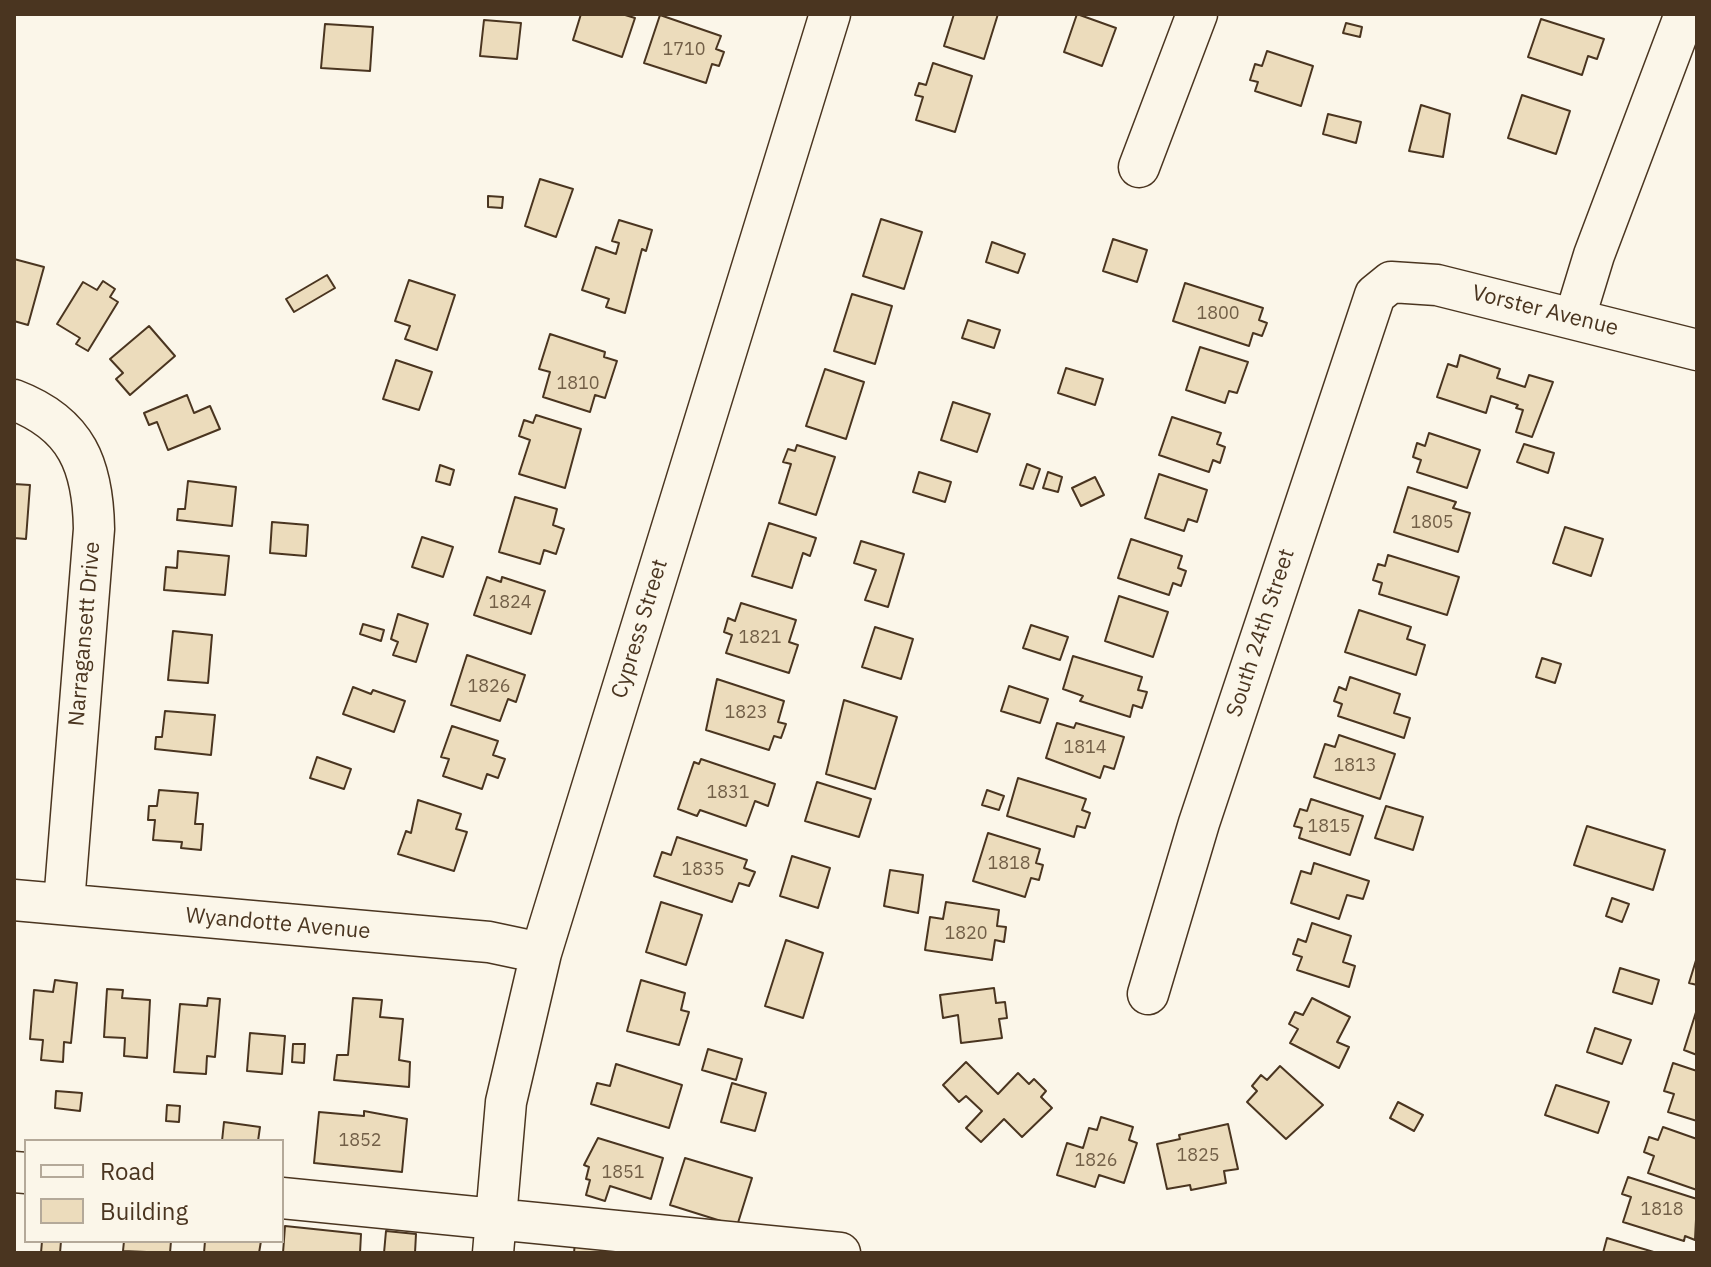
<!DOCTYPE html>
<style>
body{margin:0}
#map{position:relative;width:1711px;height:1267px;overflow:hidden;background:#fbf6e9;font-family:"IBM Plex Sans",sans-serif}
canvas{display:block}
.frame{position:absolute;inset:0;border:16px solid #4a3520;pointer-events:none}
.legend{position:absolute;left:24px;top:1139px;width:260px;height:104px;box-sizing:border-box;background:#fbf6e9;border:2px solid #b4a999;margin:0;padding:10px 14px;list-style:none;font-size:24px;color:#4a3520}
.legend li{display:flex;align-items:center;gap:16px;height:40px}
.legend b{width:40px;border:2px solid #b4a999}
</style>
<div id="map">
<canvas width="1711" height="1267"></canvas>
<div class="frame"></div>
<ul class="legend">
<li><b style="height:10px;background:#fbf6e9"></b>Road</li>
<li><b style="height:22px;background:#ecdcbc"></b>Building</li>
</ul>
</div>
<script>
const g = document.querySelector('canvas').getContext('2d');
g.lineJoin = 'round';
function paint(path, color) {
  g.fillStyle = color;
  g.fill(path, 'evenodd');
}
function trace(path, color, width, dash) {
  g.strokeStyle = color;
  g.lineWidth = width;
  g.lineCap = dash ? 'butt' : 'round';
  g.setLineDash(dash || []);
  g.stroke(path);
}
function write(font, color, halo, rows, align = 'center') {
  g.font = font + ' "IBM Plex Sans",sans-serif';
  g.lineWidth = 6;
  g.setLineDash([]);
  g.textBaseline = 'middle';
  g.strokeStyle = halo;
  g.fillStyle = color;
  for (const [text, x, y, turn = 0] of rows) {
    g.save();
    g.translate(x, y);
    g.rotate((+turn || 0) * Math.PI / 180);
    g.textAlign = isNaN(turn) ? turn : align;
    if (halo) g.strokeText(text, 0, 0);
    g.fillText(text, 0, 0);
    g.restore();
  }
}
const building = new Path2D(`
 M581 14H622L635 18 622 57 573 40Z
 M954 14H998L984 59 944 46Z
 M1077 14 1116 28 1102 66 1064 52Z
 M660 15 721 36 716 49 724 52 719 66 712 64 706 83 644 63Z
 M1541 19 1604 39 1597 59 1588 56 1582 75 1528 57Z
 M484 20 521 23 517 59 480 56Z
 M1346 23 1362 27 1360 37 1343 33Z
 M325 24 373 27 370 71 321 68Z
 M1267 51 1313 66 1301 106 1255 91 1258 82 1250 80 1255 64 1262 66Z
 M933 63 972 76 955 132 916 120 923 97 915 95 919 83 926 85Z
 M1522 95 1570 111 1556 154 1508 138Z
 M1421 105 1450 114 1443 157 1409 151Z
 M1328 114 1361 122 1356 143 1323 134Z
 M540 179 573 189 556 237 525 226Z
 M488 196 503 197 502 208 488 207Z
 M881 219 922 232 904 289 863 276Z
 M619 220 652 230 646 251 642 249 625 313 606 307 609 299 582 290 596 247 616 254 619 243 612 241Z
 M1113 239 1147 250 1137 282 1103 271Z
 M992 242 1025 254 1018 273 986 262Z
 M14 259 44 267 28 325 14 321Z
 M327 275 335 288 294 312 286 299Z
 M409 280 455 295 437 350 405 339 410 326 395 321Z
 M103 281 115 289 110 297 118 302 88 351 76 344 80 338 57 324 83 282 97 290Z
 M1185 283 1263 308 1259 320 1267 323 1262 336 1253 333 1249 346 1173 321Z
 M852 294 892 306 875 364 834 351Z
 M968 320 1000 330 994 348 962 338Z
 M149 326 175 356 130 395 116 379 123 373 110 359Z
 M550 334 605 352 604 357 617 361 605 398 595 395 590 412 543 397 550 372 539 369Z
 M1200 347 1248 362 1237 393 1229 391 1225 403 1186 390Z
 M1460 355 1500 369 1497 378 1525 387 1529 375 1553 382 1532 437 1516 432 1523 410 1516 408 1518 405 1491 396 1486 413 1437 397 1448 364 1457 367Z
 M396 360 432 372 419 410 383 399Z
 M1066 368 1103 379 1095 405 1058 393Z
 M825 369 864 382 846 439 806 426Z
 M187 395 194 413 210 406 220 429 168 450 157 422 149 425 144 413Z
 M953 402 990 414 977 452 941 440Z
 M536 415 581 429 565 488 519 474 530 440 519 436 524 420 533 423Z
 M1172 417 1221 433 1217 444 1225 447 1220 463 1213 460 1209 472 1159 455Z
 M1429 433 1480 450 1467 488 1417 472 1421 460 1413 457 1417 443 1425 446Z
 M1524 444 1554 453 1548 473 1517 462Z
 M797 445 835 457 816 515 779 503 791 464 783 462 788 449 795 451Z
 M1027 464 1040 469 1033 489 1020 485Z
 M440 465 454 470 450 485 436 481Z
 M919 472 951 482 945 502 913 492Z
 M1048 472 1062 477 1058 492 1043 488Z
 M1159 474 1207 490 1197 522 1188 519 1184 531 1145 518Z
 M1095 477 1104 495 1081 506 1072 488Z
 M188 481 236 487 232 526 177 520 178 509H185Z
 M14 484 30 485 26 539 14 538Z
 M1408 487 1456 502 1453 508 1470 513 1458 552 1394 532Z
 M515 497 557 509 553 525 564 529 556 554 544 550 540 564 499 552Z
 M272 522 308 525 306 556 270 553Z
 M769 523 816 538 810 556 803 553 792 588 752 576Z
 M1565 527 1603 539 1591 576 1553 563Z
 M422 537 453 547 443 577 412 567Z
 M1131 539 1182 556 1178 568 1186 571 1181 586 1173 583 1169 595 1118 578Z
 M861 541 904 554 888 607 865 600 876 570 854 563Z
 M178 551 229 556 225 595 164 590 166 567 177 568Z
 M1388 555 1459 577 1447 615 1379 594 1382 583 1373 580 1378 564 1385 566Z
 M487 577 501 582 502 577 545 591 531 634 474 615Z
 M1119 596 1168 612 1153 657 1105 641Z
 M741 603 796 620 789 642 798 645 789 673 726 653 732 635 724 632 728 618 735 621Z
 M1359 610 1411 627 1407 639 1425 645 1416 675 1345 652Z
 M398 614 428 624 416 662 393 655 398 642 391 639Z
 M363 624 384 630 381 641 360 634Z
 M1031 625 1068 637 1060 660 1023 648Z
 M875 627 913 639 901 679 862 667Z
 M173 631 212 635 208 683 168 680Z
 M467 655 525 675 516 702 508 699 500 721 451 705Z
 M1073 656 1142 677 1138 690 1147 692 1142 708 1133 705 1130 717 1080 701 1083 696 1063 689Z
 M1542 658 1561 664 1555 683 1536 677Z
 M1350 677 1400 694 1394 713 1410 718 1404 738 1338 716 1342 704 1334 701 1339 687 1346 690Z
 M717 679 784 701 778 722 786 724 781 738 774 736 769 750 706 730Z
 M1009 686 1048 699 1040 723 1001 711Z
 M353 687 371 694 373 690 405 701 394 732 343 714Z
 M844 700 897 717 875 789 826 774Z
 M165 711 215 715 211 755 155 749 156 737H162Z
 M1057 723 1074 728 1076 723 1124 737 1114 769 1104 766 1100 778 1046 758Z
 M452 726 498 741 493 755 505 759 498 778 487 774 482 789 443 776 449 759 441 757Z
 M1339 735 1395 754 1380 799 1314 777 1325 744 1335 747Z
 M317 757 351 769 344 789 310 778Z
 M701 759 775 784 768 806 755 801 746 826 700 810 697 816 678 809 694 762 699 764Z
 M1018 778 1086 799 1082 810 1090 813 1085 828 1077 826 1074 837 1007 816Z
 M817 782 871 799 859 837 805 821Z
 M159 790 198 793 195 824H203L201 850 181 848 182 842 153 840 155 820H148L149 806H157Z
 M987 790 1004 796 999 810 982 805Z
 M1311 799 1363 816 1350 855 1299 838 1302 828 1294 826 1300 809 1307 811Z
 M418 800 461 814 456 829 467 832 454 871 398 854 406 831 411 833Z
 M1386 806 1423 817 1413 850 1375 838Z
 M1587 826 1665 850 1653 890 1574 865Z
 M988 833 1040 849 1036 863 1043 865 1039 880 1031 878 1025 897 973 881Z
 M677 837 747 860 744 868 755 872 749 886 739 883 732 902 654 876 662 852 671 855Z
 M792 856 830 868 818 908 780 896Z
 M1314 863 1369 881 1363 899 1347 895 1339 919 1291 903 1301 871 1311 874Z
 M890 870 923 875 918 913 884 906Z
 M1612 898 1629 904 1622 922 1606 916Z
 M661 902 702 915 686 965 646 952Z
 M946 902 999 910 997 926 1006 927 1004 942 995 940 992 960 925 950 930 917 943 919Z
 M1312 923 1351 936 1343 962 1355 966 1349 987 1297 970 1302 957 1293 954 1298 939 1306 942Z
 M786 940 823 953 803 1018 765 1006Z
 M1697 957V985L1689 983Z
 M1620 968 1659 980 1652 1004 1613 992Z
 M55 980 77 983 71 1043 64 1042 63 1062 41 1060 43 1040 30 1039 34 990 53 992Z
 M641 980 685 993 681 1010 689 1012 679 1045 627 1031Z
 M994 988 996 1003 1005 1002 1007 1018 999 1019 1002 1038 961 1043 958 1015 943 1018 940 995Z
 M107 989 123 990 122 998 150 1000 147 1058 124 1056 125 1038 104 1037Z
 M208 998 220 999 215 1057 207 1056 206 1074 174 1072 180 1004 207 1006Z
 M353 998 382 1000 380 1017 403 1019 399 1060 410 1062 409 1087 334 1080 337 1055H348Z
 M1312 998 1350 1017 1337 1042 1349 1047 1339 1068 1290 1043 1298 1029 1289 1024 1295 1012 1303 1015Z
 M1697 1009V1055L1684 1050Z
 M1595 1028 1631 1040 1622 1064 1587 1052Z
 M250 1033 285 1036 282 1074 247 1071Z
 M293 1044H305L304 1063 292 1062Z
 M708 1049 742 1059 736 1080 702 1070Z
 M966 1062 998 1094 1018 1073 1029 1084 1034 1079 1046 1091 1041 1097 1052 1108 1022 1137 1004 1119 981 1142 966 1128 982 1111 966 1096 959 1102 943 1085Z
 M1673 1063 1697 1071V1121L1668 1112 1674 1094 1664 1091Z
 M616 1064 682 1085 669 1128 591 1104 597 1083 610 1086Z
 M1280 1066 1323 1105 1286 1139 1247 1102 1257 1091 1252 1086 1261 1075 1267 1080Z
 M732 1083 766 1093 755 1131 721 1122Z
 M1556 1085 1609 1102 1598 1133 1545 1115Z
 M56 1091 82 1093 80 1111 55 1108Z
 M1398 1102 1423 1115 1414 1131 1390 1118Z
 M167 1105 180 1106 179 1122 166 1121Z
 M364 1111 407 1119 402 1172 314 1163 319 1112 364 1116Z
 M1101 1117 1133 1127 1129 1140 1137 1143 1124 1183 1099 1175 1095 1187 1057 1175 1067 1143 1083 1148 1089 1128 1097 1130Z
 M224 1122 260 1127 258 1141H222Z
 M1228 1124 1238 1169 1224 1171 1226 1183 1191 1190 1190 1185 1167 1189 1157 1144 1180 1139 1179 1135Z
 M1663 1127 1697 1139V1190L1648 1173 1654 1156 1644 1152 1649 1137 1658 1140Z
 M598 1138 663 1158 651 1199 610 1186 605 1201 586 1195 590 1180 586 1179 589 1167 584 1165Z
 M685 1158 752 1178 737 1226 670 1205Z
 M1628 1177 1697 1199 1695 1240 1685 1236 1684 1241 1623 1222 1631 1197 1622 1194Z
 M285 1226 361 1234 360 1253H283Z
 M386 1231 416 1234 415 1253H384Z
 M1607 1238 1657 1253H1603Z
 M42 1241H61L60 1253H41Z
 M124 1241H171L170 1253 123 1251Z
 M205 1241H261L259 1253H204Z
 M575 1242 615 1245 614 1253H574Z`);
paint(building, '#ecdcbc');
trace(building, '#4a3520', 2);
const minor = new Path2D(`
 M1139 167 1197 14
 M1575 317 1594 255 1685 14
 M14 400C77 424 93 466 94 529L64 903
 M14 900 489 942 541 953
 M1148 994 1199 823 1375 295 1391 282 1437 285 1697 350
 M14 1172 26 1173
 M282 1198 840 1253
 M493 1253 506 1102 541 953 830 14`);
trace(minor, '#4a3520', 43);
trace(minor, '#fbf6e9', 40);
write('18px', '#725f47', null, [
 ["1710",684,50],
 ["1800",1218,314],
 ["1810",578,384],
 ["1805",1432,523],
 ["1824",510,603],
 ["1821",760,638],
 ["1826",489,687],
 ["1823",746,713],
 ["1814",1085,748],
 ["1813",1355,766],
 ["1831",728,793],
 ["1815",1329,827],
 ["1818",1009,864],
 ["1835",703,870],
 ["1820",966,934],
 ["1852",360,1141],
 ["1825",1198,1156],
 ["1826",1096,1161],
 ["1851",623,1173],
 ["1818",1662,1210]
]);
write('22px', '#4a3520', '#fbf6e9', [
 ["Vorster Avenue",1545,311,14],
 ["Cypress Street",640,629,-73],
 ["South 24th Street",1261,633,-72],
 ["Narragansett Drive",85,634,-85],
 ["Wyandotte Avenue",278,924,5]
]);
</script>
